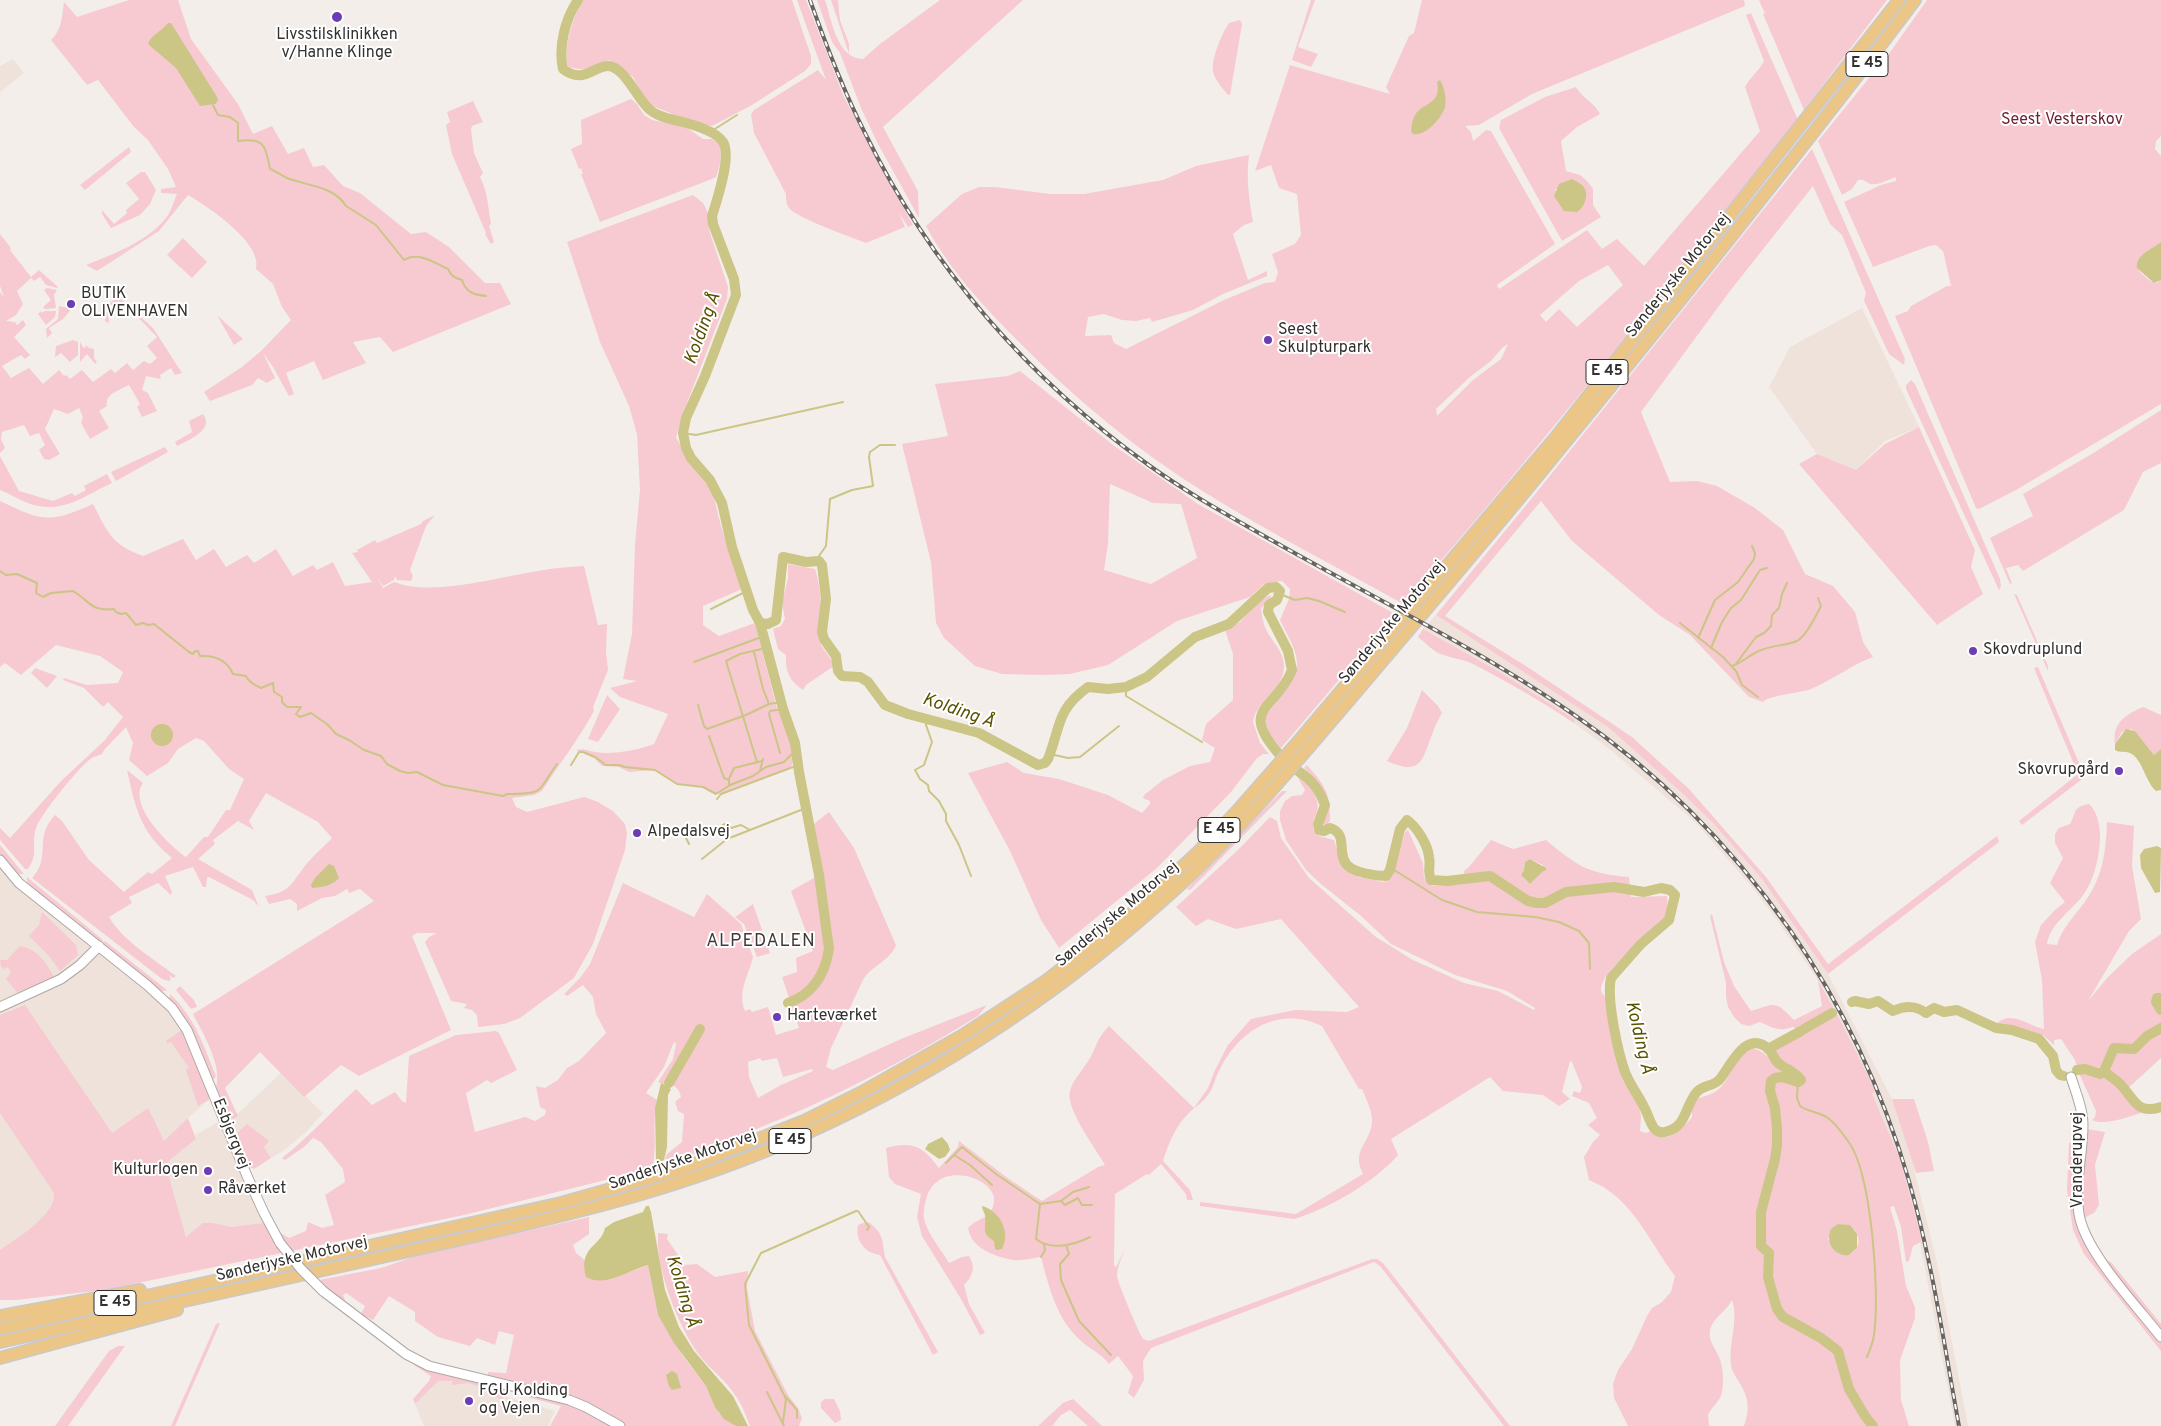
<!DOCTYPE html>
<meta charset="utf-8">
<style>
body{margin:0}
canvas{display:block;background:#f4eeeb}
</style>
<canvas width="2161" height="1426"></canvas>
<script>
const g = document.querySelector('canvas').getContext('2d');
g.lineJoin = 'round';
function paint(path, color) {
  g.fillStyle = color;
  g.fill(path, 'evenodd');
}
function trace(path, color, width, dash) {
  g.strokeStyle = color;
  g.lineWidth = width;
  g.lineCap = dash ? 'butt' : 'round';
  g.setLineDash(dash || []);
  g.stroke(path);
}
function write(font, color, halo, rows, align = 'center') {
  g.font = font + ' Overpass,sans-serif';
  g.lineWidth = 4;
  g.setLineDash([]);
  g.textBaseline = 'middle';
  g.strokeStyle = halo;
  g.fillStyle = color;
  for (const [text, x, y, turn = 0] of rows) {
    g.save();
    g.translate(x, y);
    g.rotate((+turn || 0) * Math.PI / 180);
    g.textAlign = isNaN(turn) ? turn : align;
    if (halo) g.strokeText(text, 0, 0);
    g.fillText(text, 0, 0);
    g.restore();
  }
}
paint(new Path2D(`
 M13 59 24 73 0 92V66Z
 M1862 308 1919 427 1885 441 1856 470 1817 454 1769 387 1790 347Z
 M1436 615 1608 727 1681 792 1713 823 1762 879 1828 974 1892 1099 1910 1153 1936 1258 1968 1426H1955L1920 1243 1921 1236 1900 1159 1840 1020 1823 988 1779 923 1752 887 1695 822 1608 748 1574 723V719L1498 671 1423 629Z
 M0 867 16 887 160 1003 172 1015 184 1033 210 1099 188 1118 140 1165 148 1212 16 1300H0Z
 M281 1073 323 1113 307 1131 283 1151 271 1158 264 1147 268 1141 247 1124 236 1134 230 1121Z
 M220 1121 263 1223 231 1227 213 1223 186 1237 166 1166 171 1159 196 1139 195 1135Z
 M440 1375 473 1382 510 1398 555 1411 548 1426H424L415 1404Z`), '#eee2da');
paint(new Path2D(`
 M129 0H178L191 39 238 104 253 134 272 126 288 154 304 148 313 167 324 165 343 186 360 193 411 234 426 232 449 247 485 283H500L511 304 393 352 380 337 353 342 366 363 323 380 314 361 286 373 294 394 289 396 273 367 263 353 275 378 267 383 258 378 252 385 210 401 204 392 242 367 261 351 291 320 282 307 273 284 256 269C263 243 207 206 188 195L159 231 97 271 86 265C113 254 150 241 168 215 172 209 174 200 177 194L161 193V189L176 187 168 169 148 140 134 127 98 80 87 85 51 40C62 30 62 16 64 2L77 17Z
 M583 0H792L811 56V64L805 71 752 105 712 126 692 122 648 104 633 77 609 60C598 66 581 73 568 66 563 46 573 17 583 0Z
 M797 0H806L844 97 913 225 908 227 899 213 905 227 866 243C851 237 799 219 790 209 786 205 786 199 786 194L754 133 751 114 754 110 818 70 826 80Z
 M817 0H825C832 21 837 59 863 59L880 44 940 0H1023L883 127 918 191 919 218 878 144 861 108 840 53 832 42Z
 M831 0H838L840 20 849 44V54Z
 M1311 0H1315L1298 47 1318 54 1311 67 1292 60Z
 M1422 0H1744L1745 6 1532 94 1479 125 1465 126 1471 132 1473 141 1486 130 1491 131 1555 244 1497 285 1499 289 1587 230 1602 249 1617 239 1644 266 1760 131 1745 87C1750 77 1759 71 1764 61L1746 15 1751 13 1798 120C1669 283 1541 448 1403 604 1339 568 1272 534 1209 495 1139 452 1075 399 1018 341 984 307 949 269 926 226L962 194 979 187H995L1050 194H1084L1163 180 1196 166 1249 155C1246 179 1249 199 1253 222L1244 225 1233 234 1248 280 1267 271V276L1223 294 1193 310 1152 322 1150 318 1136 321 1122 320 1104 314 1088 317 1085 336 1111 335 1114 343 1126 349 1224 300 1265 283 1275 282 1278 272 1272 254 1295 244 1301 235 1297 194 1279 188 1271 165 1255 171 1290 65 1390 94 1386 87 1409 36 1414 33ZM1608 265 1623 285 1577 327 1559 309 1546 322 1540 315 1579 281ZM1508 344 1501 359 1473 380 1437 416 1436 409 1471 376 1491 361 1503 347Z
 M1759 0H1887L1804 110 1763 14H1765Z
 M1927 0H2161V136L2156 141 2155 149 2161 156V242C2150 250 2128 259 2142 274 2147 278 2150 282 2156 283L2161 280V404L2016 490 1979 509 1976 508 1895 316 1908 311 1911 306 1947 286H1951L1943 251 1936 245 1929 246 1873 267 1844 202 1881 185 1896 181V177C1889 179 1878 186 1870 184 1865 182 1865 179 1858 180L1852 189 1842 195 1818 141 1891 51Z
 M1240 20 1242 24 1230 95H1228C1223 89 1215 80 1213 72 1211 59 1222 33 1229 23Z
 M1576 87C1583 99 1595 103 1600 114L1577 127 1561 141 1566 171 1580 175 1587 181 1593 189V205L1601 217 1562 241 1499 128 1501 120 1545 97ZM1583 186 1564 210 1555 189Z
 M631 99 637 104 644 115 652 120 686 127 703 139H712L720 144C722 156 720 166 716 177L712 179 600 222 581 174H583L581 168 579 169 571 149 582 144 581 120Z
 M473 101 483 122 472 126 471 129 474 153 483 173 480 177C488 192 488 208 491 224L489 226 494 242 491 244 485 234 486 233 452 154 446 125 450 122 447 112Z
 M129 147 131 152 85 190 80 185Z
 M1812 149 1905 359 1904 365 1889 354 1867 307 1864 301 1866 293 1842 235 1830 224 1813 186 1730 291 1641 412 1670 482 1697 481 1717 486 1755 508 1783 530 1805 574 1833 586 1855 612 1863 642 1873 657C1851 665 1833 680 1811 689 1800 693 1770 695 1763 702L1749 697 1690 635 1659 615 1572 541 1541 501 1445 616 1526 666 1632 737 1689 789 1766 877 1828 964 1997 836 1999 842 1828 974 1762 879 1713 823 1681 792 1608 727 1436 615 1532 498Z
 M141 172H145L156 190 150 204 140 215 111 228 102 214V210L114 224 127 213 126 210 139 199 126 183Z
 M693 195 703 203 708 213 709 230 728 287 727 299 682 416 676 438 713 494 721 526 742 589 703 606V625L719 636 755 623 777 709 782 717 796 752 791 767 721 794 713 793 703 787 677 784 655 770 629 772 619 767 602 766 594 758 576 750C584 748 587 751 595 752 614 755 637 750 654 744L668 714 620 697 610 688 637 681 623 679 632 634 635 545 640 490 637 434 629 406 600 342 567 242Z
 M0 234 11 248 10 250 31 277 39 270 58 287 57 288 46 285 40 277 34 281 31 278 17 291 23 304 16 315 6 321 15 322 17 325 23 320 26 325 14 337 30 355 25 359 21 355 2 366 11 378 29 368 43 384 59 370 64 376 66 375 70 379 82 370 93 382 111 369 115 373 127 363 133 370 144 361 150 364 157 358 147 346 157 337 129 308 118 301 108 308 109 323 105 321 108 305 114 299H121L153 328 182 373 175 375 171 368 160 375 161 379 146 376 142 390 148 393 157 411 142 417 137 407 140 404 129 385C120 390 104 394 107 406L99 411 109 428 90 439 81 423 83 417 79 408 68 414 54 409 45 429 60 454 49 460 44 459 39 450 45 445 39 433 30 436 24 425 2 432 1 439 5 448 0 453V292L4 297 0 286Z
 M183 238 207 262 192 278 167 255Z
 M47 288 57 290 54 295 56 308 45 309 43 307 51 300 44 290Z
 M59 306 69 308 70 311 63 319 49 328 52 333 47 338 46 329 58 319Z
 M41 311 42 313 45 311H56L55 317 46 325 38 314Z
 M217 315 243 339 234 345Z
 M73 340 78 342V355L70 362 61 353 55 357 56 346Z
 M80 342 83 347 85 348 86 345 89 348 94 349V358L97 362 95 364 87 354 80 362Z
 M1020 371 1113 445 1198 504 1395 614 1281 748 1270 735 1264 718C1273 706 1297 679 1297 664 1297 649 1286 633 1280 620L1289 599 1290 589 1282 581 1264 584 1250 597 1177 621 1108 665 1070 674 1043 675 1002 674 975 666 944 638 936 623 931 562 902 444 948 436 935 384 1008 376ZM1110 484 1153 503 1181 504 1197 558 1151 584 1104 570 1108 544Z
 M1911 380 1915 384 2000 579 2001 586 1999 590 1906 389V385Z
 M2161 410V463L2143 472 2124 510 2023 571 2018 565 2006 568 2012 583 2010 584 1990 538 2033 516 2023 494 2095 452Z
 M203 414C215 430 188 440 177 446L175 442 192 432 189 421Z
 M1919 427 1975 550 1971 567 1983 594 1937 625 1799 464 1817 454 1856 470 1885 444Z
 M165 447 168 452 116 481 111 472Z
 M0 456 19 491 53 501 72 493 75 496 86 490 84 486 107 474 112 483C80 498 60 516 25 502 16 498 8 493 0 490Z
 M0 501C42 521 49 524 93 504 108 533 111 544 143 556L183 539 196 560 214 549 226 567 247 555 254 563 276 549 293 576 313 565 317 570 333 562 345 586 372 582 352 553 358 552 357 550 375 540 377 543 421 524 423 521 435 515 426 526 410 570 413 576 411 581 397 580 395 576 394 580 383 586 377 578 383 588 394 582C433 597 497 577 538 571 553 568 569 567 584 566L598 625 607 624 606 653 608 670 593 707 594 711C579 739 559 764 542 791L534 795 512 798 516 807 527 812 584 797 598 802 613 811 625 824 627 833 625 850 593 944 574 978 520 1018 504 1024 478 1027 477 1015 472 1010 464 1008 467 1004 451 1001 425 942 429 937 437 933H417L412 936 451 1030 359 1076 341 1065 304 1097 260 1052 225 1088 238 1116 230 1121 216 1087C223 1066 202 1032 193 1014L374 901 360 889 349 893 347 889 335 896 322 898 297 911V904L290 899 269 904 265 896C289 892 289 887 302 870 310 858 323 848 332 838L318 822 266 793 249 821 254 830 238 821 213 840 215 844 198 859 252 890 259 907 253 900 209 877 207 878 206 887H203L193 867 165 876 172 892 171 895 158 883 129 897 132 903 109 917C122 940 155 960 176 976L173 978 169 975 171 979 169 981 162 979 32 878C52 856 33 838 55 815L62 821 89 860 124 892 148 872 152 874 172 858C168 854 162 850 158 845 138 824 133 797 127 770L143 783C127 805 170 846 186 857L204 837H208L226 810H230L244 779 229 769 204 741 196 738 178 749 168 763 147 776 129 760 133 743 126 727 104 750 102 754C97 756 92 757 88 761 76 771 41 814 36 828 31 844 39 854 28 869H25L0 840V828L10 838 62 780 104 741 123 717 108 702 103 707 84 688 63 680 64 678 87 685 118 683 123 672 100 656 56 645 21 675 5 663 0 667Z
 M788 564 815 569C819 581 822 603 821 616 820 623 817 632 819 639 821 650 831 655 834 666L806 685 803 690C789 681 785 670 786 655L778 649 773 629 781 626 785 619 782 603 788 578Z
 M2014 594 2017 595 2048 666V671Z
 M1270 595 1271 598 1261 608C1262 613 1262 619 1264 624 1268 639 1283 648 1284 665 1285 689 1256 700 1253 722L1260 743 1269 754H1263L1257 758 1231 792 1157 868 1059 948 1041 920 1010 851 968 773 1007 762 1024 773 1059 779 1108 795 1142 813 1150 804V801L1143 798 1144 795 1163 780 1190 766 1210 762 1215 748 1202 740 1206 724 1233 700V654L1225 630 1240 622 1257 603Z
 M1423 629 1498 671 1574 719V723C1541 701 1508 682 1473 664 1463 659 1454 659 1444 655 1434 653 1426 643 1418 637Z
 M2038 667 2085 777 2022 825 2019 821 2078 774 2034 668Z
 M35 668 57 676 47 688 31 673Z
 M1422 690 1438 706 1442 713C1439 719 1435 725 1433 732 1422 759 1423 777 1387 761L1407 728Z
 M607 695 620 709 598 742 588 739Z
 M2143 707 2161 715V749L2154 755 2135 731 2131 729 2122 732 2115 744C2112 723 2125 715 2143 707Z
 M1307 765C1326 787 1330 792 1330 821L1325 826 1322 823C1323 818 1326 812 1327 807 1328 792 1314 777 1304 768Z
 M1297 776C1305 779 1308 783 1312 790 1326 813 1309 814 1314 832L1319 836 1334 840 1342 866 1344 865 1352 873 1358 875V877L1383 882 1388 881 1394 870 1405 832 1408 830 1423 863 1424 878 1433 886 1465 884 1464 871 1469 867 1491 840 1513 849 1546 840C1577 866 1589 874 1629 877L1631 897 1667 896 1668 911 1665 920 1636 943 1606 976 1601 986V991L1607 1000 1611 1037 1622 1078 1639 1107 1641 1116 1640 1131 1646 1133 1651 1131C1666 1146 1683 1129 1692 1117 1691 1090 1705 1102 1720 1088 1733 1076 1741 1031 1768 1057L1776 1048 1802 1032 1793 1027C1779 1032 1773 1028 1760 1022L1749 1026 1741 1024 1734 1017 1728 1007 1726 997V983L1710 916 1712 914 1724 962 1734 986 1751 1011C1776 1003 1775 1000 1794 1020L1822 1006 1818 980 1840 1020 1875 1090 1872 1094 1900 1159 1921 1236V1242L1913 1246 1909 1261 1906 1262 1901 1227 1894 1206 1890 1207 1897 1231 1906 1286 1915 1307V1318L1900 1360 1901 1400 1909 1426H1744C1750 1409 1749 1398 1739 1382 1736 1377 1732 1372 1731 1365 1728 1342 1739 1322 1732 1300 1727 1311 1712 1318 1710 1331 1708 1341 1716 1349 1719 1357 1723 1365 1724 1382 1722 1392 1720 1402 1712 1406 1708 1415L1709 1426H1628L1614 1398 1613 1384 1618 1370 1632 1349 1647 1316 1652 1308 1662 1302 1671 1292 1675 1276C1654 1249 1638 1211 1609 1191 1603 1186 1595 1183 1589 1180L1584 1157 1593 1142 1600 1135 1588 1125 1597 1118 1589 1103 1572 1096 1574 1091 1580 1093 1582 1087 1572 1062 1570 1061 1562 1092 1570 1099 1559 1106 1543 1095 1503 1091 1490 1077 1391 1139 1398 1155C1375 1182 1328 1209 1294 1219L1200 1206V1202L1296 1214 1363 1174C1351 1150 1369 1145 1372 1123 1373 1112 1366 1099 1362 1089H1359L1322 1026C1278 1005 1238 1031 1219 1071 1215 1078 1214 1086 1210 1092 1204 1101 1198 1105 1191 1111 1177 1123 1168 1144 1163 1161L1190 1190 1193 1200H1187L1186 1194 1161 1164 1149 1175 1147 1174 1115 1194 1114 1265 1116 1267 1127 1245C1123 1254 1117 1266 1117 1276 1117 1281 1139 1333 1143 1339L1149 1341 1372 1259H1377L1383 1263 1510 1426H1504L1380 1266 1374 1262 1151 1348 1143 1361 1144 1380 1134 1398 1128 1393 1133 1376 1118 1356 1109 1364C1101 1353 1089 1349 1080 1340 1056 1318 1049 1287 1041 1257 1033 1258 1022 1261 1014 1260 996 1257 971 1249 968 1228 977 1218 992 1219 994 1202 998 1178 936 1157 926 1200 924 1207 923 1213 924 1219 928 1235 941 1249 949 1263L962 1257 969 1256C976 1267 973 1276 964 1285L969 1304 985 1333 980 1335 961 1299 922 1236 917 1217 921 1194 895 1184 889 1177 886 1148C912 1141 923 1146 939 1168L958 1147 959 1141 1009 1179 1042 1201 1098 1167 1105 1165C1097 1150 1065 1109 1070 1091 1073 1079 1084 1069 1090 1058 1098 1044 1096 1040 1109 1026L1194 1108 1208 1088 1215 1070 1228 1045 1251 1019 1295 1010 1347 1012 1359 1007 1281 919 1236 929 1208 919 1196 926 1176 907 1238 850 1270 817 1277 821 1281 838 1309 878 1376 937 1413 960 1464 983 1498 991 1534 1010 1535 1008 1507 991 1455 975 1391 944 1360 915 1322 885 1306 870 1286 840 1280 820V811L1285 801 1292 796 1302 795 1305 790ZM1530 859 1543 865 1542 871 1530 884 1521 875 1524 870 1525 862ZM1838 1224C1866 1224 1864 1259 1840 1254L1828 1239Z
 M1282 791H1287L1190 890 1187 889Z
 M2089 804C2097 811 2100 825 2100 836 2100 856 2094 882 2081 898 2069 912 2050 925 2047 944L2057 945C2062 927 2076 915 2086 900 2103 876 2106 851 2107 822L2134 826 2132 866 2141 919 2129 931 2088 1001 2107 978 2132 954 2161 934V1058L2125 1091 2141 1113C2127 1117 2105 1126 2092 1120L2095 1117 2096 1111 2078 1071 2075 1060 2061 1039 2054 1040V1045L2043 1035 2032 1034 2009 1025 1996 1024C2012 1009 2028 1026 2044 1029L2042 980 2035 942 2041 925 2055 910 2065 902 2050 883 2063 858 2055 843V834L2059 828 2070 824C2077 812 2072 807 2089 804Z
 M829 812 854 848 896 945C891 960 871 966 863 980L831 1048 826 1067 833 1070 901 1039 987 1005 978 1016C895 1067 809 1111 717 1144 700 1150 682 1161 664 1164L666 1155 682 1142 684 1114 678 1111 675 1102 681 1097C679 1087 675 1087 667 1082L664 1085 658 1082 673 1059 676 1044 674 1042 664 1067 646 1093 657 1100C652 1121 657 1144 653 1165L642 1171 464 1215 104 1290 16 1300H0V1250C16 1239 57 1214 54 1193L0 1113V1015L25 1005 112 1133 148 1108 164 1141 188 1118 196 1139 171 1159 166 1166 186 1237 203 1223H213L231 1227 263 1223 289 1238 306 1231 308 1222 322 1228 334 1225 325 1195 345 1182 343 1169 321 1142 313 1138 304 1147 285 1160 282 1158C309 1137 331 1112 356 1089L372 1105 395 1092 402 1101 406 1103 409 1056 456 1035 496 1031 499 1033 517 1070 491 1083 487 1080 466 1093 475 1132 525 1117 535 1121 545 1115 546 1110 540 1107 536 1086 545 1088 558 1080 567 1068 579 1061 606 1033 596 1014 593 997 583 985 567 996 564 994 580 978 590 964 623 883 694 917 707 894 741 924 753 957C749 975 737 991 745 1011L750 1009 752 1012 768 1007 776 1035 799 1028 782 977 797 972 796 958 813 951 791 891 819 875 809 828ZM760 1058 762 1061 777 1058 783 1077 812 1069 813 1071 781 1085 758 1098 749 1077 748 1062Z
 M0 845 24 874H17L0 855Z
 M27 877 103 940 101 943 27 885Z
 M753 904 770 953 757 957 744 924 735 917Z
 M42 912 76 945 78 955 60 971 49 956 29 936 39 925Z
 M105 941 167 990 159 992 119 960 112 951 102 944Z
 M20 946C38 949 46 963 55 978L19 995 6 979 11 972 8 967 3 969 1 966 0 960H7Z
 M180 986 194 1000 197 1007 191 1009 176 990Z
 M170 994C194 1016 204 1046 216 1076L215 1078 212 1080 169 1001Z
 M183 1029 211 1098 198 1106 186 1070 189 1068 171 1042 166 1043V1041Z
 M1892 1099H1914L1928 1142 1934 1171 1916 1173Z
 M247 1124 269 1141 264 1147 271 1158 254 1169 250 1167 236 1134Z
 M2087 1129 2105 1132 2095 1165 2099 1205 2094 1213 2084 1218C2079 1188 2084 1159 2087 1129Z
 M2069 1143H2076C2074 1164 2070 1187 2073 1208 2080 1255 2133 1306 2161 1343V1351L2084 1254 2073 1230 2067 1190Z
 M589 1217V1234L573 1245 576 1253 586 1261 585 1271 597 1280 614 1278 648 1265 658 1315 683 1356 706 1386 719 1413 736 1426H625L597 1408 487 1378 488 1372 506 1373 514 1335 499 1331 495 1345 477 1338 470 1346 438 1337 415 1321V1312L389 1296 373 1320 361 1314 365 1306 346 1293 343 1295 345 1300 339 1298 319 1280 381 1268 416 1256Z
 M866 1222 870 1223 879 1232 882 1239 885 1257 938 1352 933 1355 880 1255C865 1253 855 1241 858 1225Z
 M658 1233 668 1234 667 1239 685 1265 697 1264 715 1277 748 1271 747 1288 755 1331 788 1395 798 1408 802 1418 799 1426H750C746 1416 742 1404 735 1395 725 1379 708 1368 697 1352 678 1325 655 1267 658 1233Z
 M2104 1260 2111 1262 2161 1324V1331Z
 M220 1323 175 1426H171L216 1324Z
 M118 1346H125L68 1426H55L109 1351Z
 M415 1363 434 1372 478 1383 481 1387 469 1383 452 1385V1381H438L415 1404 413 1399 429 1381 431 1376 414 1365Z
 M489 1386 506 1388 508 1394 500 1399 487 1392 486 1389Z
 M514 1391 577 1406 615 1426H550L561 1406 516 1394Z
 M825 1399H834L840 1411 841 1420 835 1423 821 1408V1402Z
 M1073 1399 1102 1426H1088L1070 1410 1061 1415 1052 1426H1038L1063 1403Z`), '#f6cad0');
paint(new Path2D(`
 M168 23H171L217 97 218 101 215 104 200 106 176 68 148 44C151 35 162 31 168 23Z
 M1440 80C1444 87 1447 99 1445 107 1441 119 1425 137 1413 134L1411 131C1412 126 1412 120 1415 115 1423 102 1442 105 1437 82Z
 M1572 179C1576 181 1581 184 1583 186 1590 194 1584 208 1577 212L1564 211 1554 196 1559 184Z
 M2161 242V280L2154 283 2137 268C2135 255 2152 249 2161 242Z
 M151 735a11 11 0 1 1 22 0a11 11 0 1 1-22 0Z
 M2126 729 2135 731 2154 755 2161 749V790L2156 791C2145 781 2142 758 2130 753 2125 751 2120 753 2115 750V744Z
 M2157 846 2161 848 2160 892 2155 893 2141 868 2140 855 2144 849Z
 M1530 859 1546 868V870L1542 872 1530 884 1521 875 1524 870 1525 862Z
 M329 864 334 866 339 878C332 886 322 887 312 888L311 885 315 878Z
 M661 1083 671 1089 668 1095 667 1147 664 1160 656 1165 655 1108Z
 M942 1137 948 1144 950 1150 945 1157 939 1159 925 1149 928 1144Z
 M646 1206H649L651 1212 665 1290 679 1327 694 1351 733 1396 748 1426H736L724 1419 715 1407 706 1386 674 1343 658 1315 648 1265C629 1270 606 1288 586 1277 578 1246 601 1247 605 1228L614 1222 643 1212Z
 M982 1206C1000 1211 1011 1232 1002 1249L998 1250 995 1249 994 1241C980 1233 987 1227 985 1215 984 1212 982 1209 982 1206Z
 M1838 1224 1850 1225 1857 1234V1248L1849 1255C1834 1257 1825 1242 1831 1229Z
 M672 1371 677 1374 681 1388 672 1390 669 1386 666 1375Z`), '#cbc586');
trace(new Path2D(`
 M213 105 218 115 230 117 238 123V141C266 137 265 147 270 169 276 171 281 175 287 178 307 186 334 186 346 206L376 225 404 260C418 251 435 263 448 269 451 276 455 278 462 280 466 293 475 295 486 296
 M710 132 737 115
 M683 433 696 435 843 402
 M816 560 826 546 830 499 852 490 873 486 869 457 870 452 880 445H895
 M0 571 6 575 17 574 37 583 36 593 43 597 51 593 73 591C90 601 91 612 114 609L116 612 121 614 126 613 136 625 143 623 148 625 154 624 189 652 193 654 195 651H198L200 656C216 655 227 660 233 674L246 676C248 682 255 685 261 688L273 683 274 692 282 697V702L287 707H301L296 714 300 717 311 713 327 724 336 734 349 740 364 750 381 756 387 764 400 771 408 773 417 772 443 785 503 796 507 794C545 794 537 792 557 764
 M1280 594 1295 600 1307 598 1319 601 1345 612
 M711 609 747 591
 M1680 623 1723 657 1736 671 1742 685 1758 697
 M1698 638 1715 600 1738 582 1754 559 1755 553 1752 546
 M1711 648 1722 622 1731 608 1741 600 1760 570 1767 568
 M754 652 763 689 769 704
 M694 662 764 636
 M1735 665 1756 637 1764 633 1771 626 1772 615 1779 608 1782 594 1787 583
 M1732 666C1742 663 1749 655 1759 651 1771 645 1785 646 1797 641 1805 637 1817 614 1821 606L1818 598
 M1126 687V696L1202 742
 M698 705 704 726 707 729 746 715 769 704 781 702
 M927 718 926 725 932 742 924 765 915 770 920 779 928 785 929 791 939 801 946 814V821L959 845 971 876
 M709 736 724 778 729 780
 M780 753 769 714 770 711 783 709
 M1050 754 1068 758 1080 757 1119 726
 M757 762 726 661 740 654 766 648
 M571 765 579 752H583L595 757 606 765H619L625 767 655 770 677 784 703 787 716 794 730 785 753 776 766 767 784 762 791 755 798 754
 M760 771 763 759
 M729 785V779L734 768 762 761
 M717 799 721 794 793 767 797 763
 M689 844 685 836 698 829 710 832 725 824 731 828 741 825 750 830
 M702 859 727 839 806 808
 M1391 868 1442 900 1477 912 1535 917 1559 922 1579 931 1589 943 1590 969
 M1798 1082 1797 1098 1800 1106C1808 1112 1820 1112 1828 1118 1835 1123 1843 1134 1848 1141 1872 1173 1880 1295 1874 1335 1873 1342 1870 1350 1867 1357
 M954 1155 970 1165 992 1185
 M946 1163 962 1147 996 1174 1040 1204 1061 1201 1073 1192 1089 1187
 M1062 1202 1065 1205 1078 1198 1082 1205H1092
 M1040 1204 1036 1239C1051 1251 1074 1245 1090 1237
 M1066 1245 1069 1254 1060 1264 1061 1280 1079 1321 1111 1355
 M1041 1257 1045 1250 1044 1245
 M767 1392 784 1426
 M784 1395 797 1410V1418
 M783 1422 786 1399 749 1325 745 1284 761 1253 856 1211H858L869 1227 867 1230`), '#cbc586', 2);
trace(new Path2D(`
 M578 0C565 19 558 47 563 69 584 85 594 65 609 66 625 68 637 98 648 108 657 117 670 119 683 122 694 125 716 131 723 142 732 156 717 200 712 216L713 224 734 279 736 295 705 376 686 418 683 433 686 448 691 458 710 480 722 503 732 547 753 610 760 623 783 709 795 743 799 772 819 875 829 949C825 975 813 994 788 1003
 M760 623 768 624 776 620 783 557 806 562 819 561 822 565 826 599 822 632 824 639 836 656 838 671 842 676 860 677 868 682 885 705 908 714 979 733 1038 765 1045 763 1048 759C1061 726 1056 710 1088 687L1108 689 1126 687 1147 677 1195 637 1229 624 1268 588 1276 587 1280 591 1277 600 1269 605 1268 612 1288 651 1292 670C1276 710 1238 707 1279 754
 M1298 771C1312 780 1319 789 1325 805L1318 824 1319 830 1324 831 1330 828C1349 834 1336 853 1347 865 1355 873 1376 876 1386 876L1390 870 1400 829 1407 820C1417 827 1428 845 1429 857 1431 865 1427 872 1431 880L1447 881 1490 876 1528 901 1537 903H1545L1566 892 1614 887 1644 892 1661 888 1670 890 1675 895 1669 920 1641 944 1611 978C1606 998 1618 1052 1625 1072 1630 1085 1639 1096 1645 1109 1650 1118 1652 1135 1665 1132 1687 1127 1684 1108 1696 1093 1702 1085 1712 1087 1719 1080 1730 1068 1745 1028 1769 1049 1772 1053 1774 1058 1777 1062 1785 1069 1796 1072 1801 1080L1798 1082 1782 1077 1775 1078 1771 1081 1770 1091 1775 1108 1777 1128V1146L1775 1159 1761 1212V1246L1769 1253 1768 1277 1777 1309 1783 1317 1821 1338 1838 1351 1849 1389 1865 1416 1873 1426
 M2161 998H2157L2156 1002 2161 1010
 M1852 1002 1855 1001 1869 1004 1878 1001 1893 1011C1905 1006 1915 1005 1926 1013L1934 1008 1944 1012 1957 1010 1996 1028 2012 1030 2039 1039 2053 1056 2056 1070 2060 1075 2064 1076
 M1804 1029 1832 1013
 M1768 1049 1801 1031
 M2077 1070 2085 1069 2100 1074 2104 1071
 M2104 1071 2114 1048 2134 1049 2147 1036 2161 1028
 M2104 1071C2109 1076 2115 1079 2120 1084 2135 1099 2136 1115 2161 1107
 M669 1083 700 1029`), '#cbc586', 10);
const secondary = new Path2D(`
 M0 860 19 883 147 985 172 1008 187 1030 247 1176 264 1213 280 1243
 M0 1007 61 979 80 965 99 946
 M2071 1077C2076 1093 2083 1109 2083 1125 2083 1155 2074 1184 2079 1214 2085 1252 2137 1306 2161 1337
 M323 1291 406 1354 429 1366 569 1400 586 1407 620 1426`);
const highway = new Path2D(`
 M0 1316 140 1290
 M0 1329 561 1203 682 1169 804 1121 862 1092 963 1035 1047 980 1128 917 1196 854 1238 810 1297 743 1555 438 1899 0
 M0 1342C139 1311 279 1280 418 1249 542 1221 666 1194 782 1144 922 1084 1049 1002 1162 901 1230 842 1287 773 1346 704 1406 633 1467 562 1527 489 1659 328 1790 166 1915 0
 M0 1358 177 1310`);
trace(secondary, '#ada8a4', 11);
trace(highway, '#cac9c9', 14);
trace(secondary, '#fff', 9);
trace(highway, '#ecc687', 11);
const rail = new Path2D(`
 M810 0C826 45 843 90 865 133 930 266 1029 380 1150 466 1189 494 1231 517 1273 541 1372 597 1479 649 1573 714 1658 772 1731 846 1790 930 1843 1006 1883 1092 1909 1181 1932 1261 1944 1344 1959 1426`);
trace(rail, '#676462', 4);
trace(rail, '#fff', 2, [5.5]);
const secondaryBridge = new Path2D(`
 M280 1243 301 1269 323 1291`);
trace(secondaryBridge, '#ada8a4', 11, []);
trace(secondaryBridge, '#fff', 9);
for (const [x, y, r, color] of [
 [337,17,6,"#6b3cb4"],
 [71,304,5,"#6b3cb4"],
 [1268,340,5,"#6b3cb4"],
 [1973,651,5,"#6b3cb4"],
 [2119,771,5,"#6b3cb4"],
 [637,833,5,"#6b3cb4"],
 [777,1017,5,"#6b3cb4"],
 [208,1171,5,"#6b3cb4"],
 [208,1190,5,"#6b3cb4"],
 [469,1401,5,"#6b3cb4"]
]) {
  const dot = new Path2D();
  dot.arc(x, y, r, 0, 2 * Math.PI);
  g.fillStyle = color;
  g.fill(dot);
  trace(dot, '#fff', 2);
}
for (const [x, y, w] of [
 [1867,64,42],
 [1607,372,42],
 [1219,830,42],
 [790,1141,42],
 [115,1303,42]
]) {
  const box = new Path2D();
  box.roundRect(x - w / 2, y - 12.5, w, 25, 4);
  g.fillStyle = '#fff';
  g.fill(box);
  trace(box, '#33312f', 1);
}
write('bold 15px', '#33312f', null, [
 ["E 45",1867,64],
 ["E 45",1607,372],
 ["E 45",1219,830],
 ["E 45",790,1141],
 ["E 45",115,1303]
]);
write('16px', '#33312f', '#fff', [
 ["Livsstilsklinikken",337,36,"center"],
 ["v/Hanne Klinge",337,54,"center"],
 ["BUTIK",81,295],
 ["OLIVENHAVEN",81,313],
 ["Seest",1278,331],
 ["Skulpturpark",1278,349],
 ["Skovdruplund",1983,651],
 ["Skovrupgård",2109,771,"right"],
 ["Alpedalsvej",647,833],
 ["Harteværket",787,1017],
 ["Kulturlogen",198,1171,"right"],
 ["Råværket",218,1190],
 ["FGU Kolding",479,1392],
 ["og Vejen",479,1410]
], 'left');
write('16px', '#702035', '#fff', [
 ["Seest Vesterskov",2062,121]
]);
write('16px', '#33312f', '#fff', [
 ["Sønderjyske Motorvej",1679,276,-51],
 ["Sønderjyske Motorvej",1393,623,-50],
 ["Sønderjyske Motorvej",1118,915,-40],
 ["Esbjergvej",230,1134,68],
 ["Vranderupvej",2079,1160,-90],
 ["Sønderjyske Motorvej",683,1161,-19],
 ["Sønderjyske Motorvej",292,1260,-13]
]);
write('italic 18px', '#595201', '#fff', [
 ["Kolding Å",704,329,-70],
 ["Kolding Å",958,712,19],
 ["Kolding Å",1638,1038,77],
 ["Kolding Å",681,1292,73]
]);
g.letterSpacing = '1px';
write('18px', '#3e3a37', '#fff', [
 ["ALPEDALEN",761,942]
]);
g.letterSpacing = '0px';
</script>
